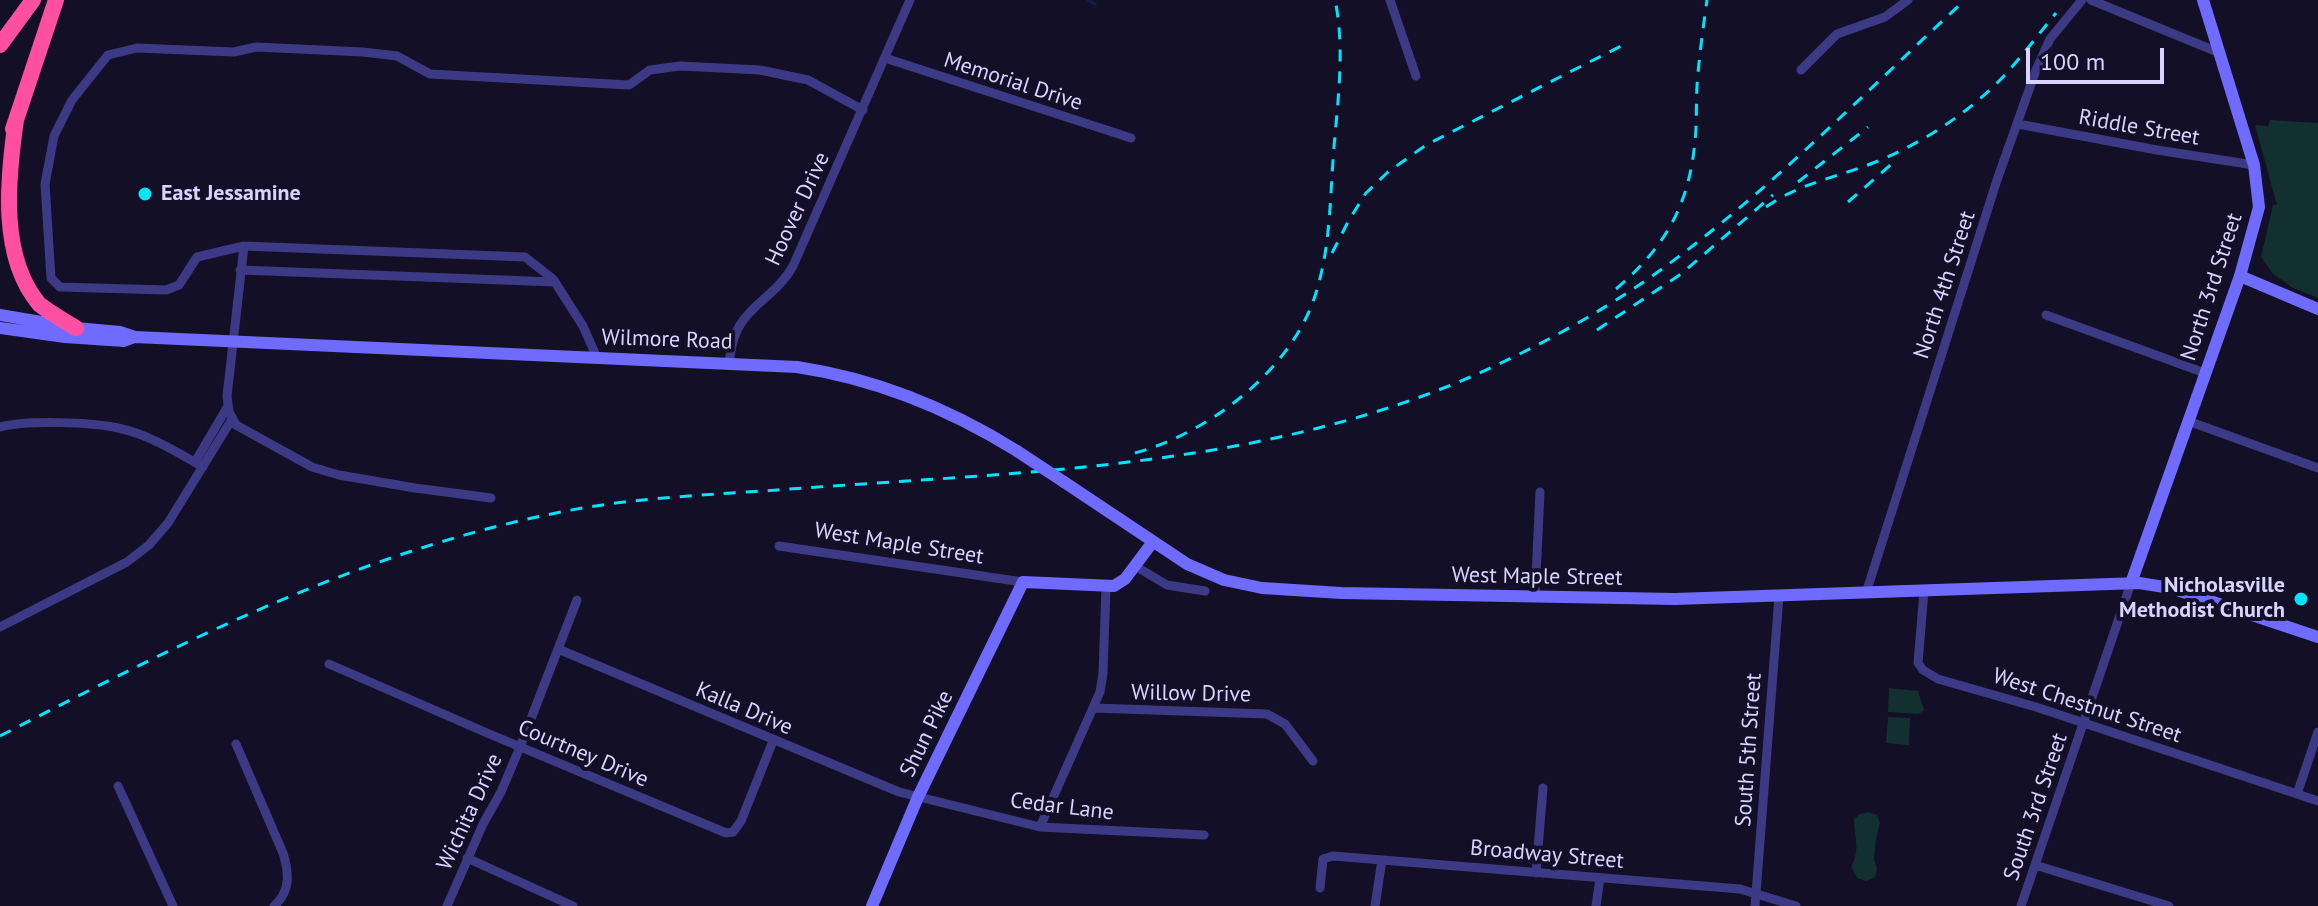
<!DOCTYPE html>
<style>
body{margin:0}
#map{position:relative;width:2318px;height:906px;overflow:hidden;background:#130f26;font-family:"PT Sans",sans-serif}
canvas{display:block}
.scale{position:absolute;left:2026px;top:48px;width:138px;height:36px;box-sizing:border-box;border:4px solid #d9d4ff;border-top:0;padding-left:10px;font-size:24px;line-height:28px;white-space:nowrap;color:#d9d4ff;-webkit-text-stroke:6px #130f26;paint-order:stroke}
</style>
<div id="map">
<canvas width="2318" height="906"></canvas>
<div class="scale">100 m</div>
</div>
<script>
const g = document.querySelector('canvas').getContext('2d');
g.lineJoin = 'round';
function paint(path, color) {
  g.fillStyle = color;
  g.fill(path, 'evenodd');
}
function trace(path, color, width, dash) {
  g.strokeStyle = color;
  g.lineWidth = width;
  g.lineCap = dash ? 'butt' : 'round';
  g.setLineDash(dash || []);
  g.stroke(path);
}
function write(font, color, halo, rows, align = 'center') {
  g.font = font + ' "PT Sans",sans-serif';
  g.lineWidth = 8;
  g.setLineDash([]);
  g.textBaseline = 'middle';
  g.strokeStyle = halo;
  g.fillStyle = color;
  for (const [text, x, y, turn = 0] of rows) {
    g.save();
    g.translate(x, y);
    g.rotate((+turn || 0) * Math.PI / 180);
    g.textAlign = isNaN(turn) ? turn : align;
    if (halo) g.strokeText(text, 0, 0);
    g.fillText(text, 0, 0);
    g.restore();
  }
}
paint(new Path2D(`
 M2270 120 2318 123V298L2293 288 2273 274 2261 257 2273 205H2277L2255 125 2268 126Z
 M1889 688 1918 691 1924 710 1919 714 1888 712Z
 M1888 717 1910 718 1909 745 1886 743Z
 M1868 812 1877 815 1880 823 1876 839 1874 859 1877 868 1875 877 1866 881 1857 878 1851 867C1861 850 1854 836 1854 819L1860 814Z`), '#12302f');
trace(new Path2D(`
 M1088 0 1095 4`), '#0c2248', 3);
trace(new Path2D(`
 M1390 0 1416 76
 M2091 0 2220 53
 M885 58 1131 138
 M1801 70 1837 34 1885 17 1908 0
 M2018 124 2157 150 2254 165
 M244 246 525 257 553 279 583 326 597 358
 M240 270 555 282
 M2046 315 2205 373
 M729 363C731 350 733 336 740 325 753 303 779 292 793 266L910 0
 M2188 421 2318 468
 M0 427C26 420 92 422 118 428 148 434 177 452 203 467
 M195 462 228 406
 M491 498 415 488 339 475 312 467 236 425 229 412 227 396 244 246 197 257 179 285 166 290 60 287 51 278 45 184 54 136 72 100 108 55 137 48 234 52 256 47 363 52 397 56 430 74 629 85 650 70 680 66 760 70 808 80 863 110
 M779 546 1023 582
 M1135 566 1167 585 1205 591
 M1924 591 1918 663 1923 670 1938 679 2036 707 2318 801
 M1866 593 1997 180 2036 70 2050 39 2082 0
 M1535 597 1540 492
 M0 627 127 562 149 545 168 523 232 419
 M558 649 899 792 1040 827 1204 835
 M329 664 487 733 726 833 733 832 741 821 773 741
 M1094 708 1267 714 1285 724 1313 761
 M236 744 283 853C289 873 291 891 274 906
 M118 786 173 906
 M2297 794 2318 732
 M1040 827 1100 692 1103 673 1106 587
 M467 858 573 906
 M2035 865 2169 906
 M1536 873 1543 788
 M1320 888 1323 859 1333 856 1740 889 1796 906
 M447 906 483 824 501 792 520 747 577 600
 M1375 906 1382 860
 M1596 906 1600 878
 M1755 906 1779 596
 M2021 906 2131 583`), '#3d3a85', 9);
trace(new Path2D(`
 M2240 276 2318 309
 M0 315 76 328 120 332 135 337 797 367C877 379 948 408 1017 451
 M0 328 65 337 124 341 132 338
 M1064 482 1187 564 1224 580 1262 588 1341 593 1675 599 2139 583 2171 588 2318 637
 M2131 583 2240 276 2259 207 2254 165 2203 0
 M872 906 918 797 1023 582 1114 586 1125 579 1152 543`), '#6f6bff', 12);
trace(new Path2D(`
 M0 45 33 0
 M16 120C7 182 0 257 39 304 50 313 63 320 76 328
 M13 129 56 0`), '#ff4fa3', 16);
trace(new Path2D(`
 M1798 182 1868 127
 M1848 202 1895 161
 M1766 207C1800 183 1835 178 1873 163 1919 145 1966 115 2001 79 2020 59 2038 35 2056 13
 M1332 253 1349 220 1366 193 1388 172 1426 145 1625 44
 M1616 289C1665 247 1689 206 1695 141 1697 123 1696 104 1697 86 1699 57 1703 29 1707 0
 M1597 330 1681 274 1773 195
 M1135 453C1212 432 1297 366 1318 286 1331 240 1330 194 1334 147 1338 99 1345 47 1335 0
 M0 736C183 642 357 552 561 512 629 498 707 495 777 490 1009 472 1251 471 1468 378 1530 351 1593 317 1648 279 1763 198 1862 95 1965 0`), '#00e5ff', 3, [12, 10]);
trace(new Path2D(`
 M1017 451 1064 482`), '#6f6bff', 12);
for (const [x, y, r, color] of [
 [145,194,8,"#00e5ff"],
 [2301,599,8,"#00e5ff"]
]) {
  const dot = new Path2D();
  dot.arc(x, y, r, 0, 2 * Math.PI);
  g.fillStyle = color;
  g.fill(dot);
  trace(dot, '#130f26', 3);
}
write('22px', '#d9d4ff', '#130f26', [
 ["Memorial Drive",1013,82,18],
 ["Riddle Street",2139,128,10],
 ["Hoover Drive",798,209,-65],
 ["North 4th Street",1945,285,-72],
 ["North 3rd Street",2212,287,-72],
 ["Wilmore Road",667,340,2],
 ["West Maple Street",899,544,9],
 ["West Maple Street",1537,577,1],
 ["Willow Drive",1191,694,1],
 ["West Chestnut Street",2087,706,18],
 ["Kalla Drive",744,709,23],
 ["Shun Pike",927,734,-64],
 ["South 5th Street",1749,750,-86],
 ["Courtney Drive",583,754,23],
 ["Cedar Lane",1062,807,7],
 ["South 3rd Street",2036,807,-71],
 ["Wichita Drive",470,812,-65],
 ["Broadway Street",1547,855,5]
]);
write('bold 22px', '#d9d4ff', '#130f26', [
 ["East Jessamine",161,194],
 ["Nicholasville",2285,586,"right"],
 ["Methodist Church",2285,611,"right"]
], 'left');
</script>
